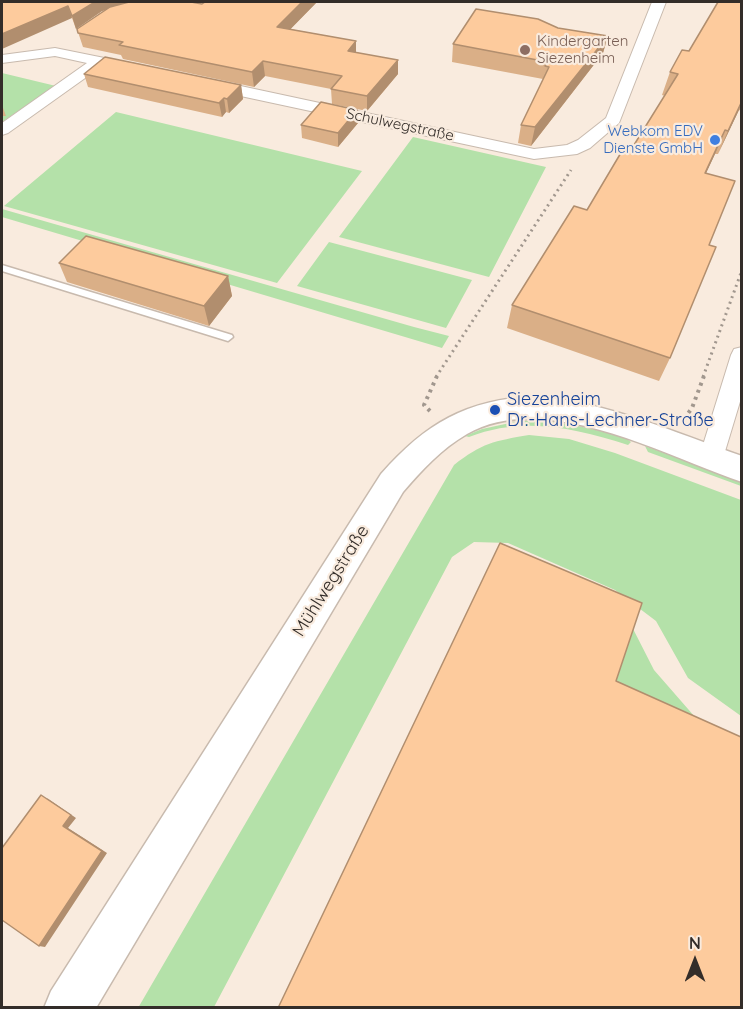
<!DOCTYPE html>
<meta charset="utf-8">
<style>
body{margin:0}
#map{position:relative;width:743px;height:1009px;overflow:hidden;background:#f9ebde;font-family:Quicksand,sans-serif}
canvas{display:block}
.frame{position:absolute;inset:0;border:3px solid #332d29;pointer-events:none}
.north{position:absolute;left:665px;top:931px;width:60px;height:60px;-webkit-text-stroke:4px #f9ebde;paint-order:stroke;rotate:0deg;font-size:16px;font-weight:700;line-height:24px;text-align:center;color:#332d29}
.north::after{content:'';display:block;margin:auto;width:21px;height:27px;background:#332d29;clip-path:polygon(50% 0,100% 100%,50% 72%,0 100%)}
</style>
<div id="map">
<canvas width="743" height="1009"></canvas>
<div class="frame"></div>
<div class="north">N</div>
</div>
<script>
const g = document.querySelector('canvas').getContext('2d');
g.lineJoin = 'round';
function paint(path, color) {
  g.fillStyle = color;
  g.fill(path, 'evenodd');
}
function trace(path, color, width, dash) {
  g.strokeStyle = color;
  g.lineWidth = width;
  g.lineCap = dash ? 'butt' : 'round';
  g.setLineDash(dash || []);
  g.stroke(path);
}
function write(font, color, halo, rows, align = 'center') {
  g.font = font + ' Quicksand,sans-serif';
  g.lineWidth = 4.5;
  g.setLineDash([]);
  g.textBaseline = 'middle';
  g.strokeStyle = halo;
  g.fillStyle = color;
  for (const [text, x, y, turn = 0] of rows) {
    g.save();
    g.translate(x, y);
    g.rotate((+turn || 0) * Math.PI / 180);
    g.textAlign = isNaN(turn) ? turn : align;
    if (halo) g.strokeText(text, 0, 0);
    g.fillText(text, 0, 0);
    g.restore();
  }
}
paint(new Path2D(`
 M2 73 56 86 2 122Z
 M116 112 362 171 277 283 4 206Z
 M413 137 546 167 489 277 339 237Z
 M2 209 414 327 449 336 442 348 2 217Z
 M329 242 472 280 446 328 297 286Z
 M519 421C557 420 591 427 627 439L631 442 628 445C574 428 524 416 469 437L465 436 482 429Z
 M529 435 569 439 615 453 741 500V716L688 678 656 621 615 590 508 543 474 542 452 557 214 1007 138 1008 454 465C482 443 494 441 529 435Z
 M645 446 741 481V486L648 452Z
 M629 621 654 670 695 717 603 696Z`), '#b4e1a9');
const lane = new Path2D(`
 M2 265 232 335 233 337 228 341 2 271Z`);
const street = new Path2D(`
 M652 2H666L619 123 590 148 577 154 534 159 208 89 200 84 208 79 534 149 567 145 578 140 606 118Z
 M55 48 134 64 141 68 134 72 102 66 8 133 2 135V123L87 63 55 56 2 63V55Z
 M742 347V395L723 458 720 465 711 468 702 465 699 458 731 355 734 349Z`);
const secondary = new Path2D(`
 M535 396C607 402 673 432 742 456V482C664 456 546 389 467 434 441 449 422 470 403 492L96 1008H44L51 991 381 474C426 423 466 400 535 396Z`);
trace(lane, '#c8baae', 3);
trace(street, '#c8baae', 2);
trace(secondary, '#c8baae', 3);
trace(new Path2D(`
 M436 377 571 170
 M703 377 742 270`), '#a1978e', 3, [2, 4]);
trace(new Path2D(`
 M430 411 424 405 437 376
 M684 419 692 408 704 376`), '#a1978e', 4, [3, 4.5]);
paint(lane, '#fff');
paint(street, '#fff');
paint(secondary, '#fff');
paint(new Path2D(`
 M2 2 202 4 205 2H317L290 29 356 41V52L398 74 367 111 332 104 331 89 265 76 254 87 123 59 121 55 83 47 77 29 105 10 102 11 76 29 72 18Z
 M741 2V111L739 110 718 154H715L706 173 709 245 670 358 659 381 507 328 512 305 587 210 629 153 665 96 662 95 670 72 689 51Z
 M558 28 608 36 603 53 531 146 518 143 521 125 543 79 452 62 453 44Z
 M84 74 241 85 243 99 229 113 226 112 222 117 88 87Z
 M2 105 6 116H2Z
 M357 110 358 123 338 147 302 138 301 125Z
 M59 263 228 276 232 296 209 326 67 282Z`), '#daaf87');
paint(new Path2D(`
 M95 2H135L102 11 76 29 72 16Z
 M302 2H317L279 41 277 27Z
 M68 6 72 18 2 49V34Z
 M608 36 603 53 531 146 535 127Z
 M356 41V56L348 51Z
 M398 60V74L367 111V96Z
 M263 61 265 76 254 87 252 72Z
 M241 85 243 99 229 113 227 99Z
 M224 98 226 112 222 117 219 103Z
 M741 103 739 110 718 154 728 131Z
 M357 110 358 123 338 147V133Z
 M725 130 715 154 695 197 705 173Z
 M228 276 232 296 209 326 204 306Z
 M47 798 76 818 68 828 107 853 45 947 39 946 63 826Z`), '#b18e6e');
const building = new Path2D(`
 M2 2H95L72 16 68 6 2 34Z
 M129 2H191L202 4 205 2H302L277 27 356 41 348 51 398 60 367 96 331 89 342 76 263 61 252 72 119 45 123 42 78 33 77 29 110 7Z
 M718 2H741V103L728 131 725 130 705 173 735 181 709 245 716 247 670 358 512 305 574 206 587 210 622 151 629 153 678 74 670 72 682 50 689 51Z
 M476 9 538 19 558 28 608 36 535 127 521 125 549 67 545 66 548 62 453 44Z
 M105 57 241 85 227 99 224 98 219 103 84 74Z
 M321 102 357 110 338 133 301 125Z
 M86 236 228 276 204 306 59 263Z
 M500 543 642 603 616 681 741 737V1008H278Z
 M41 795 71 815 63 826 102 851 39 946 2 920V848Z`);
paint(building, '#fdcb9d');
trace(building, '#b18e6e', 1.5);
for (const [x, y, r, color] of [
 [525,50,6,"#8d6e63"],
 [715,140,6,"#3f7fe0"],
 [495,410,6,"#1a4fb4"]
]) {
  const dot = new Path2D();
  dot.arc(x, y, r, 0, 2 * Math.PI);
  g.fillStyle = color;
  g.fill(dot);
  trace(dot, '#f9ebde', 2);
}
write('15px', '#785e54', '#f9ebde', [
 ["Kindergarten",537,41],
 ["Siezenheim",537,58]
], 'left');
write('15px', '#332d29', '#f9ebde', [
 ["Schulwegstraße",400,125,12]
]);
write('15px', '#366cbe', '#f9ebde', [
 ["Webkom EDV",703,131],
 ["Dienste GmbH",703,148]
], 'right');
write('18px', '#164399', '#f9ebde', [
 ["Siezenheim",507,400],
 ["Dr.-Hans-Lechner-Straße",507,421]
], 'left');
write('18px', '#332d29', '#f9ebde', [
 ["Mühlwegstraße",331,581,-58]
]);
</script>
